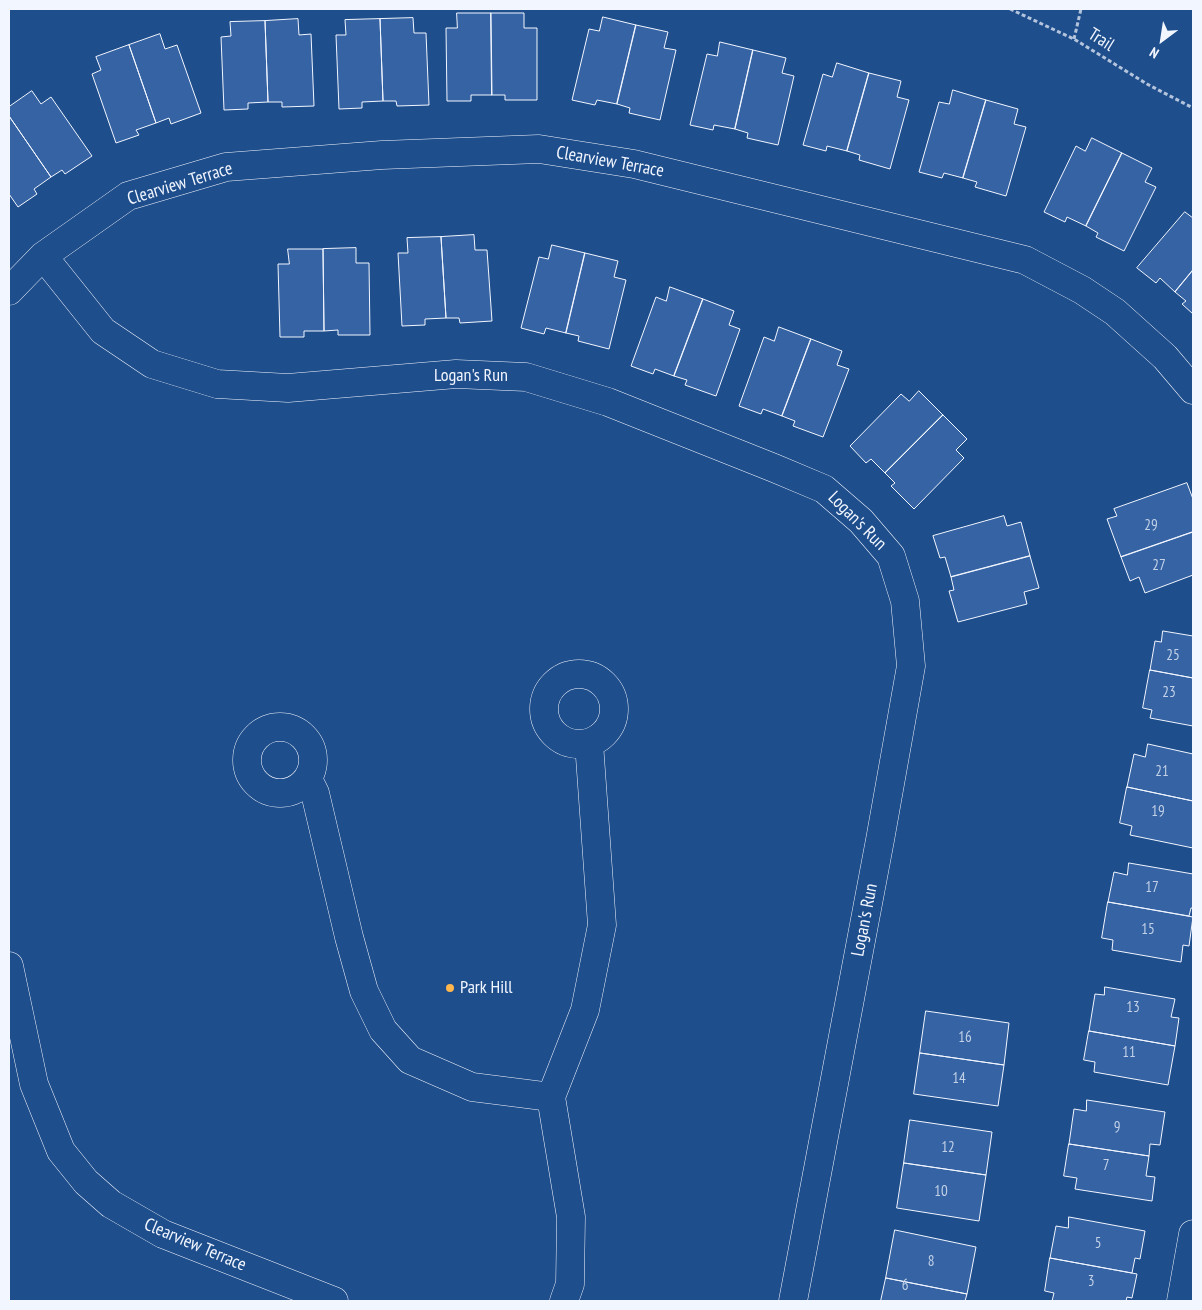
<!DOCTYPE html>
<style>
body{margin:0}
#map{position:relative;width:1202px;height:1310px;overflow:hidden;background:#1f4e8c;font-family:"PT Sans Narrow",sans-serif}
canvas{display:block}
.frame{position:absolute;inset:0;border:10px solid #f2f6ff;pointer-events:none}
.north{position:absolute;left:1137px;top:15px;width:50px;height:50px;-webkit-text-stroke:4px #1f4e8c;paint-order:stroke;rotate:211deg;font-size:14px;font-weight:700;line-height:20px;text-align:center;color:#f2f6ff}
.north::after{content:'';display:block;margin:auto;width:18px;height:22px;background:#f2f6ff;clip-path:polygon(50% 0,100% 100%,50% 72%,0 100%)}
</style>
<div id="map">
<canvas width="1202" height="1310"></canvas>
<div class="frame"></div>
<div class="north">N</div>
</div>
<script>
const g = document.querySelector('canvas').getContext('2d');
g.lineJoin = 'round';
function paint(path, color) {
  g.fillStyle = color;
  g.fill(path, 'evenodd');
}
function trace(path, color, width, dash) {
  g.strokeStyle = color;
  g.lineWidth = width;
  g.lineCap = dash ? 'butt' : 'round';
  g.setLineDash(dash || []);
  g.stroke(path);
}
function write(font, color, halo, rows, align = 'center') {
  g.font = font + ' "PT Sans Narrow",sans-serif';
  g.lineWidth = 4;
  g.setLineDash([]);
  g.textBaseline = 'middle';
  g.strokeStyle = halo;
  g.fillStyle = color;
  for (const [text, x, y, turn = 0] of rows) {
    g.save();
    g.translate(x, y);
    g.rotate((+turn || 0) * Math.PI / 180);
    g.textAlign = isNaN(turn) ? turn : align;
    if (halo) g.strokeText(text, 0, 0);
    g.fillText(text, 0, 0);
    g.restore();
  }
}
const building = new Path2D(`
 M457 13H491L492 95H471V101H447L446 28H457Z
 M491 13H524V28H537V100H505V95H492Z
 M603 17 636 25 617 104 597 100 595 105 572 100 589 29 599 31Z
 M413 18 414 33H426L429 105 397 106 396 101H383L380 19Z
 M298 19 299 35 311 34 314 106 282 107V102H268L265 21Z
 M380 19 383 101 362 102V108L339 109 336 35H346L345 20Z
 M265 21 268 102 248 103V109L224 110 221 37 231 36 230 22Z
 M636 25 668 32 664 48 676 50 660 120 629 113 630 108 617 104Z
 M160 34 165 49 177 45 201 113 171 124 169 118 156 123 129 45Z
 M720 42 753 50 735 129 714 125 713 130 690 125 707 54 717 56Z
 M129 45 156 123 136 130 139 135 116 143 92 74 101 70 96 57Z
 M753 50 786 58 782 73 794 76 778 145 747 138 748 133 735 129Z
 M837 63 869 73 847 151 827 146 826 151 803 145 823 74 832 77Z
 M869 73 901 81 897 97 909 100 890 169 859 160 860 155 847 151Z
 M953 90 986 100 963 178 944 173 942 178 919 172 939 102 949 104Z
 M32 91 41 104 51 97 92 156 65 174 62 170 51 177 9 116V107Z
 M986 100 1018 109 1014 124 1026 127 1006 196 975 187 977 182 963 178Z
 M9 116 51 177 34 189 37 194 18 207 9 194Z
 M1092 138 1122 153 1086 226 1067 217 1065 222 1044 212 1076 146 1085 151Z
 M1122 153 1152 168 1145 182 1156 187 1124 251 1096 237 1098 233 1086 226Z
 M1185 212 1193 218V217V270L1175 292 1160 278 1156 283 1137 268Z
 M474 235 475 250H487L492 321 460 323 459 318H446L441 237Z
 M441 237 446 318 425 319V325L402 326 398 253H408L407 238Z
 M552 245 585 253 566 333 546 328 544 334 521 328 539 257 548 259Z
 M356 248V263H369L370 335H338V330L324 331 323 249Z
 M288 249H323L324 331H304V337H280L278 264H289Z
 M585 253 618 261 614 277 626 280 609 349 578 341 579 336 566 333Z
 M1193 270V314L1182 304 1186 301 1175 292Z
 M670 287 703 299 674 376 655 369 653 374 631 366 656 297 666 301Z
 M703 299 734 311 729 325 740 329 716 396 685 385 687 380 674 376Z
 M779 327 811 339 782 416 763 409 761 414 739 406 764 337 774 341Z
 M811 339 842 351 837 365 849 369 823 437 793 426 795 421 782 416Z
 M919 391 943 415 885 473 871 459 866 463 850 446 901 394 909 401Z
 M943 415 967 439 956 450 964 458 914 509 891 486 895 483 885 473Z
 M1187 483 1193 499V532L1121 557 1107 519 1117 516 1114 509Z
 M1004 516 1007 526 1021 522 1030 556 951 577 945 557 940 558 933 536Z
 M1193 532V575L1145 593 1139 577 1130 581 1121 557Z
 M1030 556 1039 588 1024 592 1027 604 958 622 949 591 954 590 951 577Z
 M1163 631 1193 636V678L1150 670 1155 641 1161 642Z
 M1150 670 1193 678V726L1150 718 1152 710 1143 708Z
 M1148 744 1193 754V801L1127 787 1134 754 1145 757Z
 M1127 787 1193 801V848L1130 835 1132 826 1120 823Z
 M1129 863 1193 874V908H1191L1189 916 1108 902 1114 872 1127 875Z
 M1108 902 1193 917 1189 946 1183 945 1181 962 1112 950 1113 940 1102 938Z
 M1105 987 1175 999 1171 1017 1179 1018 1175 1046 1089 1031 1095 994 1104 995Z
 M926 1011 1009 1023 1004 1065 920 1053Z
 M1089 1031 1175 1046 1168 1085 1094 1072 1095 1062 1084 1060Z
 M920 1053 1004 1065 998 1106 914 1094Z
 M1087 1100 1165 1112 1160 1145 1150 1144 1149 1156 1069 1144 1074 1109 1086 1111Z
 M910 1120 992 1132 986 1175 904 1163Z
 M1069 1144 1149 1156 1146 1176 1155 1177 1152 1201 1075 1189 1077 1178 1064 1176Z
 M904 1163 986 1175 979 1221 897 1208Z
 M1069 1217 1145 1231 1140 1259 1135 1258 1132 1273 1050 1258 1056 1226 1068 1228Z
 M895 1230 976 1247 967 1294 886 1278Z
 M1050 1258 1137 1274 1132 1298 1127 1297 1126 1301H1052L1054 1293 1045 1291Z
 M886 1278 967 1294 965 1301H881Z`);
paint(building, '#3563a3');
trace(building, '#f2f6ff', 1);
const minor = new Path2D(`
 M43 256 103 331 152 364 217 384 288 388 456 374 526 377 608 402 774 468 824 489 861 521 891 556 905 601 911 666 880 840 793 1301
 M9 291 43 256 128 196 226 167 382 155 539 149 634 164 1025 260 1082 290 1115 312 1165 357 1193 390
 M544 709a35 35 0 1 1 70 0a35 35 0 1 1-70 0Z
 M247 760a33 33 0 1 1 66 0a33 33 0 1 1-66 0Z
 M308 779 315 793 349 937 364 991 383 1030 410 1060 472 1087 551 1097
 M9 966 34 1084 61 1151 86 1182 111 1204 163 1234 334 1301
 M564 1301 570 1284 571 1217 551 1097 585 1010 602 925 589 743
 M1181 1301 1193 1234`);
trace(minor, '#f2f6ff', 29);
trace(new Path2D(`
 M1010 9 1074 39 1147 84 1193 108
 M1074 39 1081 9`), '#b3c4dc', 3, [4, 2.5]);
trace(minor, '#1f4e8c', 28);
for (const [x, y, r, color] of [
 [450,988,5,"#ffb74d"]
]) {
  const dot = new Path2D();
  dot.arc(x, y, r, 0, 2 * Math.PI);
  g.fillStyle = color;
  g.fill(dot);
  trace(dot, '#1f4e8c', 2);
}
write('15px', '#c3d1e8', null, [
 ["29",1151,526],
 ["27",1159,566],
 ["25",1173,656],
 ["23",1169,693],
 ["21",1162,772],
 ["19",1158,812],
 ["17",1152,888],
 ["15",1148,930],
 ["13",1133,1008],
 ["16",965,1038],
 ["11",1129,1053],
 ["14",959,1079],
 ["9",1117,1128],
 ["12",948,1148],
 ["7",1106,1166],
 ["10",941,1192],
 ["5",1098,1244],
 ["8",931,1262],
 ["3",1091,1282],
 ["6",905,1286]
]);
write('18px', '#f2f6ff', '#1f4e8c', [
 ["Trail",1101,40,32],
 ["Clearview Terrace",610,162,10],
 ["Clearview Terrace",180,184,-17],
 ["Logan's Run",471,376],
 ["Logan's Run",857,521,45],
 ["Logan's Run",865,920,-79],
 ["Clearview Terrace",195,1245,23]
]);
write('18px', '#f2f6ff', '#1f4e8c', [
 ["Park Hill",460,988]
], 'left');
</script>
